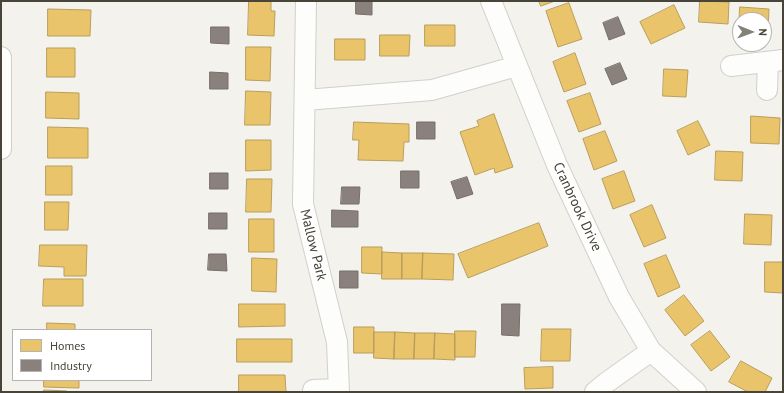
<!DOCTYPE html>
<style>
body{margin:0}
#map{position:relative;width:784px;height:393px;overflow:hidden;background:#f3f2ed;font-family:"PT Sans",sans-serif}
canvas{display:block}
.frame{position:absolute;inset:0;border:2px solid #494439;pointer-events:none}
.legend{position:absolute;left:12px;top:329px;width:140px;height:52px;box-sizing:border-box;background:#fff;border:1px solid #b6b4b0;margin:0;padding:5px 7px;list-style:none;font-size:12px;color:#494439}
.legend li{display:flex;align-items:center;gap:8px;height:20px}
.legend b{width:20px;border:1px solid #b6b4b0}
.north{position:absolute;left:732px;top:12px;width:40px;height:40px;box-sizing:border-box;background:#fff;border:1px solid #b6b4b0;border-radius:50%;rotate:91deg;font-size:11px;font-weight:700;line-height:16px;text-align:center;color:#494439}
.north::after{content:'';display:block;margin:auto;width:14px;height:18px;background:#848178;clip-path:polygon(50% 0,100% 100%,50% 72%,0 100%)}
</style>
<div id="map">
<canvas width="784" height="393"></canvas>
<div class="frame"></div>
<ul class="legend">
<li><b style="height:11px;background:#e9c46a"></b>Homes</li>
<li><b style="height:11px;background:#8a817c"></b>Industry</li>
</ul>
<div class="north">N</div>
</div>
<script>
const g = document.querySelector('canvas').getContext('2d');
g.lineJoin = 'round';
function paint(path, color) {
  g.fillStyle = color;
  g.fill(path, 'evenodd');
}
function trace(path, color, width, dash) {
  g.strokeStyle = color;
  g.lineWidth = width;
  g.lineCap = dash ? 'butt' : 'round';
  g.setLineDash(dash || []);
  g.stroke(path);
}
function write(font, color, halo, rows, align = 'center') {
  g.font = font + ' "PT Sans",sans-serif';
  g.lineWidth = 4;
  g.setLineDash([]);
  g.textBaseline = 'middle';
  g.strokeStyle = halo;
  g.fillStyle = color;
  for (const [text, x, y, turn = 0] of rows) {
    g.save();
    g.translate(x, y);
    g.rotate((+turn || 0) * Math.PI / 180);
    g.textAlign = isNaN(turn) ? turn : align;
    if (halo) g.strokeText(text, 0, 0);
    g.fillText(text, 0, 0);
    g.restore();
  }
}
const homes = new Path2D(`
 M249 1H271V11H275L274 36 248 35Z
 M539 1H555L541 6Z
 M700 1 729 2 728 24 699 22Z
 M569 3 582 39 558 47 546 11Z
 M674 5 685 28 651 44 640 22Z
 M740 7 769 9 768 31H764V20H740V30H739Z
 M48 9 91 10 90 36H48Z
 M425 25H455V46H425Z
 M380 35H410L409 56H380Z
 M335 39H365V60H335Z
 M246 47H271L270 81 246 80Z
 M47 48H75V77H47Z
 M575 53 586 84 564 92 553 62Z
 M664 69 688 70 686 97 663 96Z
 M246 91 271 92 270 125H245Z
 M46 92 79 93V119L46 118Z
 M590 93 601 124 579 132 567 101Z
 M494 114 513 167 495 173 494 168 475 175 460 132 479 126 477 121Z
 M751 116 780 118 779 144 751 143Z
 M698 121 710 145 688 155 677 131Z
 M354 122 409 124V142H404L403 161 358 160 359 140H353Z
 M48 127 88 128V158H48Z
 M605 131 617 161 594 170 583 139Z
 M246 140H271V170L246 171Z
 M716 151 743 152 742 181 715 180Z
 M46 166H72V195H46Z
 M624 171 635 201 613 209 602 179Z
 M247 179H272L271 212H246Z
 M45 202H69L68 230H45Z
 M652 205 666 238 644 247 630 215Z
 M745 214 772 215 771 245 744 244Z
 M249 219H274V252H249Z
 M539 223 548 246 468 278 458 254Z
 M40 245H87L86 276H64V267L39 266Z
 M362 247H382V274L362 273Z
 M382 252 402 253V279H382Z
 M402 253H423L422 279H402Z
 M423 253 454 254 453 280 422 279Z
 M666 255 680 287 658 297 644 264Z
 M252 258 277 259 276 292 252 291Z
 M765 262H783V293L765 292Z
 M44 279H83V306H43Z
 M684 295 704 321 685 336 665 310Z
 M239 304H285V326L239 327Z
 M47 323 75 324V330H47Z
 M354 327H374V353H354Z
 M542 329H571L570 361H541Z
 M455 331H476L475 357H455Z
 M710 331 730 357 711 371 691 345Z
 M374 332H395L394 359 374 358Z
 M395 332 415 333 414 359H394Z
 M415 333H435L434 359H414Z
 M435 333 455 334V360L434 359Z
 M237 339H292V362H237Z
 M741 361 772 378 765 392H748L729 382Z
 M553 367V388L525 389 524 368Z
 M239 375H285L286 392H239Z
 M44 380H79V388L44 387Z
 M44 390 67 391V392H44Z`);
paint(homes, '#e9c46a');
trace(homes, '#b99e5b', 1);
const industry = new Path2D(`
 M356 1H372V15L356 14Z
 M618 17 625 34 609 40 603 23Z
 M211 27H229V44L211 43Z
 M620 63 627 79 612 85 605 69Z
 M210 72 228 73V89H210Z
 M417 122H435V139H417Z
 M401 171H419V188H401Z
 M210 173H228V189H210Z
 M467 177 473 194 457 199 451 182Z
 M342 187H360L359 204H341Z
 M332 210 358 211V227H332Z
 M209 213H227V229H209Z
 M209 254H226L227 271 208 270Z
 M340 271H358V288H340Z
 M502 304H520L519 336 502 335Z`);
paint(industry, '#8a817c');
trace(industry, '#766f68', 1);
const minor = new Path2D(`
 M306 1 303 204 337 342 339 392
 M491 1 557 165 619 297 651 351 696 392
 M1 57V149
 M731 66 783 60
 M767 90 768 62
 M305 100 432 90 517 66
 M313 390 338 389
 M595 392 606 383 651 351`);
trace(minor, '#d1d0cb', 22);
trace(minor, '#fdfdfc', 20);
write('14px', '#494439', '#fff', [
 ["Cranbrook Drive",577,207,65],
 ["Mallow Park",313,245,76]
]);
</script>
